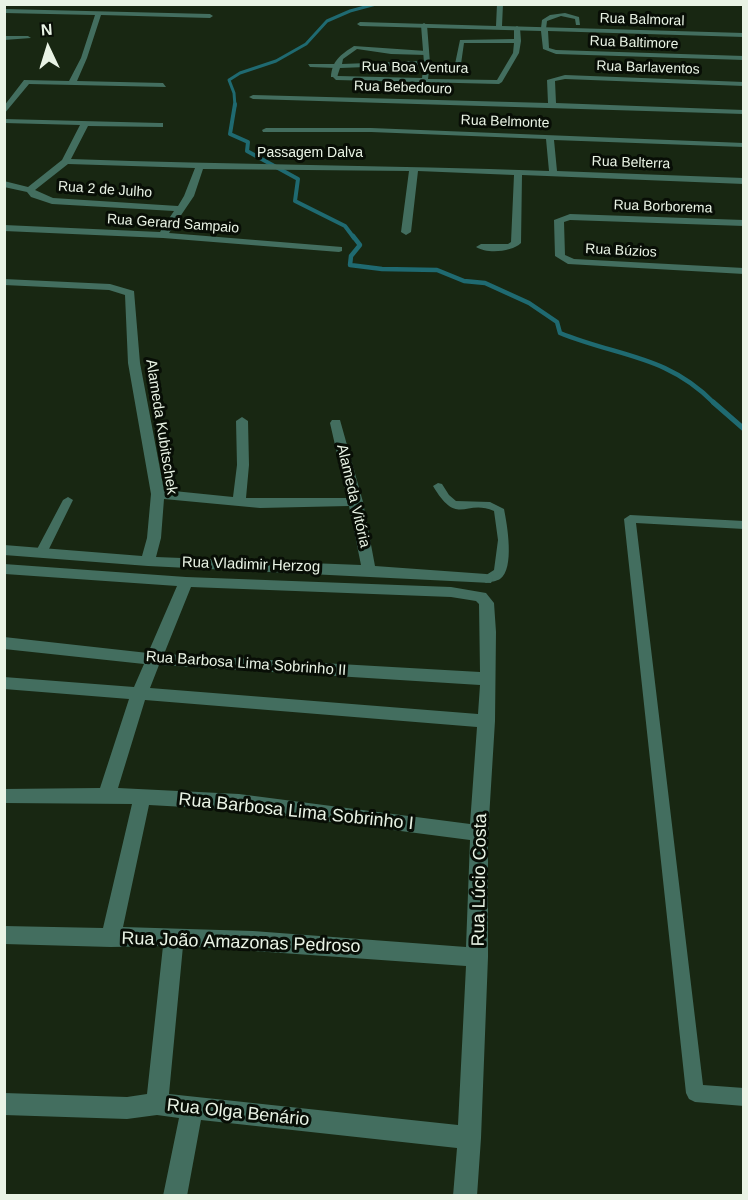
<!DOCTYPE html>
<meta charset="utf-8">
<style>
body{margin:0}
#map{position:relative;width:748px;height:1200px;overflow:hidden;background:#182712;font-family:Helvetica,sans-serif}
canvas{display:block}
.frame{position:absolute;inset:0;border:6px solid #e9f3e5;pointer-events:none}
.north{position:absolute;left:18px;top:18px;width:60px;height:60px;-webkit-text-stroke:4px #080e06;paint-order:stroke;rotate:356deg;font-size:16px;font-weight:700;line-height:24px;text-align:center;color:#e9f3e5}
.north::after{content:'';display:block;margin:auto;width:21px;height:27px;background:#e9f3e5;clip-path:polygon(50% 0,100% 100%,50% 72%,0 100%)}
</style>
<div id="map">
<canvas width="748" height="1200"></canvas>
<div class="frame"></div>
<div class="north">N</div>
</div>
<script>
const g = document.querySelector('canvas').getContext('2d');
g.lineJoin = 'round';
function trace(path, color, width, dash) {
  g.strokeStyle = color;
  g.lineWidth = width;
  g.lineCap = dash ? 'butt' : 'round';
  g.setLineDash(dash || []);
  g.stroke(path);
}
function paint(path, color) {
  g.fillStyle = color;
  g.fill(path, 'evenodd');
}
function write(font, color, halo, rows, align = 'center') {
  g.font = font + ' Helvetica,sans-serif';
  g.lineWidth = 6;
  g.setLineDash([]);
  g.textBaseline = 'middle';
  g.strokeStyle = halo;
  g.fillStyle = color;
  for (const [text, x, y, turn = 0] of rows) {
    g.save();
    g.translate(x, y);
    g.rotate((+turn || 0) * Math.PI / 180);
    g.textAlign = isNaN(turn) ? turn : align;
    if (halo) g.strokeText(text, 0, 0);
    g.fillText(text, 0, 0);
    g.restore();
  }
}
trace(new Path2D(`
 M235 106 234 93 229 80 240 73 276 61 306 44 327 21 350 11 376 4`), '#1f6a71', 3);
trace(new Path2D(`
 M235 104 230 134 248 142 247 151 298 179 295 201 345 226 354 238`), '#1f6a71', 4);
trace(new Path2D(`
 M353 236 360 245 351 256 350 265 382 269 437 270 464 281 485 283 529 303 557 322 560 333C619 357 667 355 714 403`), '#1f6a71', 4.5);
trace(new Path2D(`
 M713 402 744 429`), '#1f6a71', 5);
paint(new Path2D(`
 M565 13 579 17 580 25H576L575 19 561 16 547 21 546 29 541 28 542 20 550 15Z
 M424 23 427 25 430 63 428 79 497 80 513 53 514 43H464L461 64 458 66 455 64 460 40 514 39V28L517 26 520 28 521 41 519 53 502 82 499 84 336 80 331 75 334 73 338 76 422 78 424 63 421 25Z
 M308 64H336L339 66 336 68 310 67Z
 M438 483 442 484 449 495 456 501 490 502 504 509C507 524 515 569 500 579 497 581 490 582 486 583L480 579 494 570 498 540 494 511C465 498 458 528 433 486Z
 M68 497 73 500 47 553 41 557 37 556 35 553 63 500Z
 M630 515 744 521V529L636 523 703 1085 744 1088V1106L695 1102 689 1099 686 1093 624 519Z`), '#436e5f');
paint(new Path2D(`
 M497 4H503L502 26 744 33V37L548 31 549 48 556 50 744 56V60L556 54 543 49 541 31 360 26 357 24 360 22 496 26Z
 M4 9 210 14 213 16 210 18 101 15 87 58 77 81 163 83 166 87 29 84 4 114V106L24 80 69 81 81 58 95 15 4 13Z
 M4 36H28L31 38 4 40Z
 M354 46 426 51 429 53 426 55 391 54 357 49 343 59 342 64 420 61 424 63 420 65 340 68 337 77H331C332 61 340 55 354 46Z
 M565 75 744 82V86L565 79 555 81 556 103 744 110V114L253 99 249 97 253 95 548 103 547 80Z
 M4 119 160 123H163V127L88 126 71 159C231 165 390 165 549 171L546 139 371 132H263L262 130 266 128H371L744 143V147L554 140 557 171 744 178V184L522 175 521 243C512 252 487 254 476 247L481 244H508L511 242 514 175 418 171 411 232 406 235 401 232 409 171 203 169 194 196 169 233 342 247V251L339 252 163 238 4 231V225L160 232 174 211 52 204 31 197 27 192 4 187V181L28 187 62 160 80 125 4 123ZM68 164 195 168 184 196 178 206 53 198 35 190Z
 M570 214 744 220V226L570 220 564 222 565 255 574 259 744 268V274L568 264 555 256 554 220Z
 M4 279 110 284 134 291 140 363 164 490 233 497 237 465 236 421 242 417 248 421 249 465 246 498H347L330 423 332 420H340L363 502 375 566 486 574 491 575 493 579 491 583 148 566 4 555V545L142 556 147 538 151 494 128 363 125 295 109 290 4 285ZM164 499 260 508 349 506 361 565 156 557 161 538Z
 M4 564 186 577 451 587 486 593 494 603 496 632 495 721 488 835V957L481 1138 477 1196H453L457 1148 201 1120 187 1196H163L179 1118 157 1115 127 1119 4 1115V1093L127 1097 147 1094 163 946 111 947 4 944V926L103 928 132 804 4 803V789L100 788 129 699 4 689V677L134 687 144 664 4 649V637L148 653 177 586 5 574ZM191 587 451 597 476 601 479 604 480 672 164 654ZM159 665 480 685 478 714 150 688ZM145 700 477 727 470 824 239 794 118 788ZM149 805 239 810 470 840 466 947 253 931 123 927ZM183 946 466 966 458 1125 169 1094Z`), '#436e5f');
write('14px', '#e9f3e5', '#080e06', [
 ["Rua Balmoral",642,20,2],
 ["Rua Baltimore",634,43,2],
 ["Rua Boa Ventura",415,68,1],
 ["Rua Barlaventos",648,68,2],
 ["Rua Bebedouro",403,88,2],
 ["Rua Belmonte",505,122,2],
 ["Passagem Dalva",310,153],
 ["Rua Belterra",631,163,2],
 ["Rua 2 de Julho",105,190,4],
 ["Rua Borborema",663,207,2],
 ["Rua Gerard Sampaio",173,224,4],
 ["Rua Búzios",621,251,3]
]);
write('15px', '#e9f3e5', '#080e06', [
 ["Alameda Kubitschek",161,427,81],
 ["Alameda Vitória",353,496,77],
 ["Rua Vladimir Herzog",251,565,2],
 ["Rua Barbosa Lima Sobrinho II",246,664,4]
]);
write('18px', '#e9f3e5', '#080e06', [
 ["Rua Barbosa Lima Sobrinho I",296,812,6],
 ["Rua Lúcio Costa",480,880,-89],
 ["Rua João Amazonas Pedroso",241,943,2],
 ["Rua Olga Benário",238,1113,6]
]);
</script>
